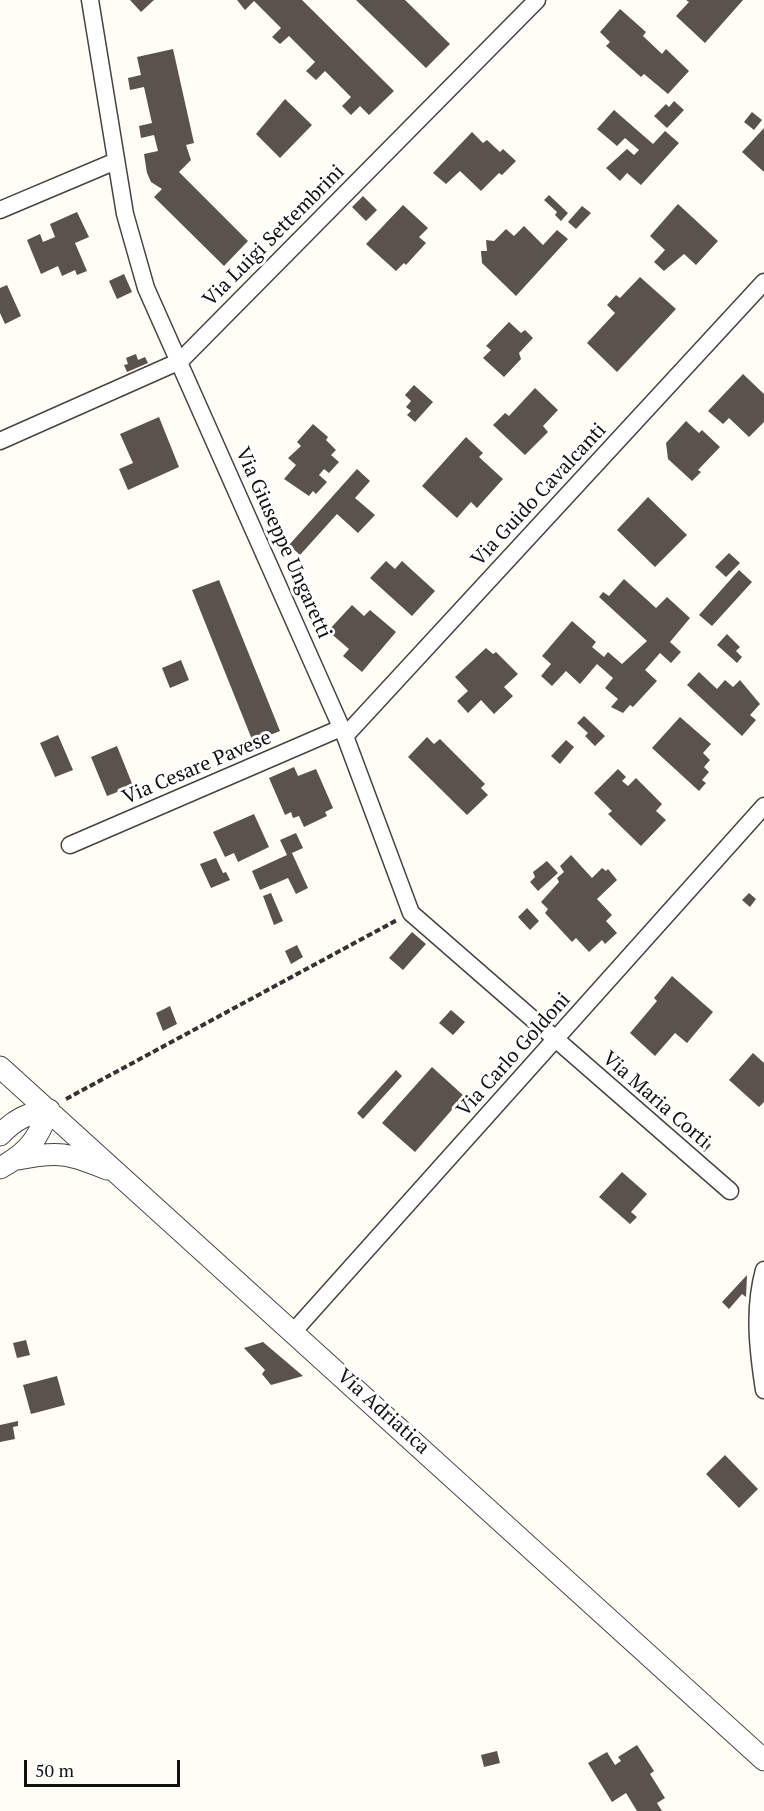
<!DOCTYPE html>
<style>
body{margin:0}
#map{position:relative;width:764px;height:1811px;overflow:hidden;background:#fffdf5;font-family:"PT Serif",serif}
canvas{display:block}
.scale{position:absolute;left:24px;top:1760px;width:156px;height:27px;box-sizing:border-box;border:3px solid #111;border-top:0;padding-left:8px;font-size:18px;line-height:21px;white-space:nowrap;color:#111;-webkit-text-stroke:4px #fff;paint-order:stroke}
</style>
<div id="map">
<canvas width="764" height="1811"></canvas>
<div class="scale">50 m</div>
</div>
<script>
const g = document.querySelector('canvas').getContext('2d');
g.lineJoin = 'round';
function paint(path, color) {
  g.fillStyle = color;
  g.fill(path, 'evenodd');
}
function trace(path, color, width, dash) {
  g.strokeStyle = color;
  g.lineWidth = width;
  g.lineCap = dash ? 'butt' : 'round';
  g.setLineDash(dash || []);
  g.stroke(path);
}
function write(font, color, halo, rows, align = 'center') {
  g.font = font + ' "PT Serif",serif';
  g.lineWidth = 6;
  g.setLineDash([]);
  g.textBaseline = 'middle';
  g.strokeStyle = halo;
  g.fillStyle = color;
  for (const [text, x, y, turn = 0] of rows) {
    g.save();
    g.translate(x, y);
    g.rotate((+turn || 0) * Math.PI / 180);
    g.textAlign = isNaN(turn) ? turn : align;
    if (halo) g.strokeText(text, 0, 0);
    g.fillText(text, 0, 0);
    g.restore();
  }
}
paint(new Path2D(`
 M130 0H154L141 12Z
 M237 0H302L394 91 369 115 360 106 351 115 342 106 351 97 325 71 316 80 306 71 315 62 289 36 280 44 272 37 281 28 254 1 245 10Z
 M356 0H405L450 44 426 68Z
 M686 0H743L705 43 676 16 689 2Z
 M620 9 646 32 643 36 662 54 666 49 689 71 668 94 644 74 641 77 606 46 610 42 600 32Z
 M173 49 194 143 186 145 191 160 179 172 248 241 224 266 154 197 162 189 151 182 147 173 144 154 158 151 154 135 141 138 139 126 152 123 144 87 130 90 128 78 141 75 137 57Z
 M285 99 312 125 280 158 256 134Z
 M674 101 684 110 667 128 654 116 666 104 669 107Z
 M614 110 653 144 665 131 679 143 641 185 627 173 620 181 606 168 627 149 634 155 639 150 625 138 617 146 597 129Z
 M752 112 762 120 754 130 744 122Z
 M764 128V172L742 152Z
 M472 132 483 143 487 140 500 152 503 149 516 161 502 175 499 173 481 191 460 171 446 184 433 173Z
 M549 195 568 213 561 221 555 215 557 212 544 200Z
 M363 196 377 210 366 221 352 207Z
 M678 204 718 241 696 265 684 254 664 271 654 262 665 250 650 236Z
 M403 205 428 228 419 237 426 243 406 265 404 263 396 271 366 244Z
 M582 206 591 213 576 229 568 222Z
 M77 212 89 237 75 243 87 271 77 275 75 270 62 276 58 266 41 274 27 240 40 234 43 242 55 237 50 224Z
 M524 226 543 245 557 230 568 239 516 296 482 263 481 251H487L486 240 494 241 506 229 514 236Z
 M124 274 132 292 117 299 109 281Z
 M640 277 676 309 617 372 587 343 615 313 607 305 616 295 620 298Z
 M7 285 21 316 5 324 0 313V288Z
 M509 322 521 333 525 330 533 338 519 353 521 359 504 377 483 358 491 350 486 346Z
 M136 354 138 360 145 357 148 363 127 372 124 365 128 364 126 358Z
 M743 374 764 394V422L749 437 729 418 723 424 708 411Z
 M414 385 433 402 415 422 407 415 411 411 406 407 411 401 405 395Z
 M535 388 558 410 543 426 548 432 525 455 493 425 505 413 509 416Z
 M159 417 179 467 128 490 119 469 133 463 120 434Z
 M686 421 699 433 702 430 720 447 698 470 701 472 692 481 668 459 666 443Z
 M313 424 328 437 326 440 336 450 331 455 339 462 329 473 324 469 319 475 327 482 316 494 313 491 309 496 284 479 296 465 288 458 301 446 297 442Z
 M466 437 483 453 479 457 503 479 477 508 471 502 457 518 422 486Z
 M357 469 370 481 355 498 375 515 358 533 337 514 300 555 289 545Z
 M648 497 687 535 655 567 617 530Z
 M729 553 740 563 726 577 715 567Z
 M386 561 395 569 402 561 435 591 412 616 370 578Z
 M739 570 752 582 712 626 699 615Z
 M624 579 656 608 667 597 690 618 670 642 681 652 671 663 660 653 645 670 657 681 633 707 630 705 623 713 611 707 618 699 605 688 613 678 597 664 580 684 566 671 552 686 541 676 551 664 542 656 572 621 596 642 592 647 604 657 608 652 622 664 647 641 599 597 603 592 609 596Z
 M219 580 280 731 253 742 192 590Z
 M352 605 364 616 370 610 396 632 362 672 343 656 349 649 328 631Z
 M727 634 740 647 736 651 742 657 737 663 717 645Z
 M486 648 493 654 496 652 518 674 504 687 513 696 494 714 481 700 468 713 457 701 468 691 455 677Z
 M181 660 189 680 170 688 162 668Z
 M699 672 717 689 725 680 733 687 740 680 760 704 750 715 756 720 742 736 687 685Z
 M584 716 605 736 595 746 585 736 588 733 577 723Z
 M680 717 711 744 703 753 710 760 704 767 709 772 702 780 706 783 699 791 652 748Z
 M58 735 73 770 55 777 40 743Z
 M427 737 434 744 440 739 485 784 481 788 488 795 467 815 408 757Z
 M566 740 574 747 560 764 551 756Z
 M117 746 133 786 107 796 91 757Z
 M294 767 298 776 316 769 333 808 325 812 327 816 304 827 299 816 293 818 291 812 285 815 269 778Z
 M618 769 626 777 622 781 628 786 636 778 662 804 656 811 666 820 641 846 608 814 612 811 594 793Z
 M254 814 269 847 238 862 234 853 225 857 213 832Z
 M296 833 303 848 292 853 308 888 296 894 288 878 260 890 252 871 287 855 280 840Z
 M571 855 592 878 602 868 606 871 608 869 617 880 597 899 612 915 606 921 617 933 605 944 602 940 589 952 576 938 572 942 545 913 548 909 541 902 559 882 557 878 564 872 560 866Z
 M216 858 223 873 226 872 230 880 211 888 200 864Z
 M547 861 558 873 538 891 530 882 535 877 533 872Z
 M271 893 283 921 274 925 263 896Z
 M749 893 756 899 750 907 742 900Z
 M527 908 539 921 530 930 518 917Z
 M412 932 426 944 403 970 389 958Z
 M297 945 303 957 291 964 285 951Z
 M672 976 713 1012 687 1043 675 1033 655 1056 630 1033 657 1001 654 998Z
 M170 1006 177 1024 163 1031 156 1013Z
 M451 1010 465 1022 453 1035 439 1023Z
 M753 1053 764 1063V1102L759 1107 729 1080Z
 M432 1067 464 1096 415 1152 382 1123Z
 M396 1070 402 1076 363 1119 357 1113Z
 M684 1121 711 1145 704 1152 677 1128Z
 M622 1172 647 1194 631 1212 637 1217 630 1224 599 1197Z
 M747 1275 746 1297 742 1294 729 1309 722 1302Z
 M26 1340 30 1355 17 1358 13 1343Z
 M263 1342 303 1376 271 1385 262 1374 265 1370 244 1348Z
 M57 1376 65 1405 31 1414 23 1385Z
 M18 1421V1426L13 1427 15 1439 0 1442V1425Z
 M725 1455 758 1489 739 1508 706 1474Z
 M637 1745 654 1771 650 1774 665 1798 657 1803 662 1811H637L626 1793 612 1802 588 1763 607 1752 615 1765 621 1761 618 1757Z
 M497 1751 500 1763 484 1767 481 1755Z`), '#5a524d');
const minor = new Path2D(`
 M90 0 125 214 146 288 345 736 411 913 730 1191
 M0 210 116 161
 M0 441 180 361 537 0
 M345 736 764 282
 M70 845 341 728
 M764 1270C753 1309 758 1351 764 1390
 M294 1331 764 806`);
const tertiary = new Path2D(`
 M0 1067 764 1760
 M0 1135C15 1119 28 1113 49 1110
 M18 1159C58 1151 69 1153 107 1169
 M0 1168C29 1152 37 1140 49 1110`);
trace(minor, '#444', 19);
trace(tertiary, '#444', 23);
trace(new Path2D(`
 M66 1099 397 920`), '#333', 4, [6, 3]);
trace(minor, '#fff', 16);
trace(tertiary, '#fff', 21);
write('20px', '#111', '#fff', [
 ["Via Luigi Settembrini",274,236,-45],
 ["Via Guido Cavalcanti",539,495,-47],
 ["Via Giuseppe Ungaretti",283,543,66],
 ["Via Cesare Pavese",197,768,-23],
 ["Via Carlo Goldoni",514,1055,-48],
 ["Via Maria Corti",656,1100,41],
 ["Via Adriatica",383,1412,42]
]);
</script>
